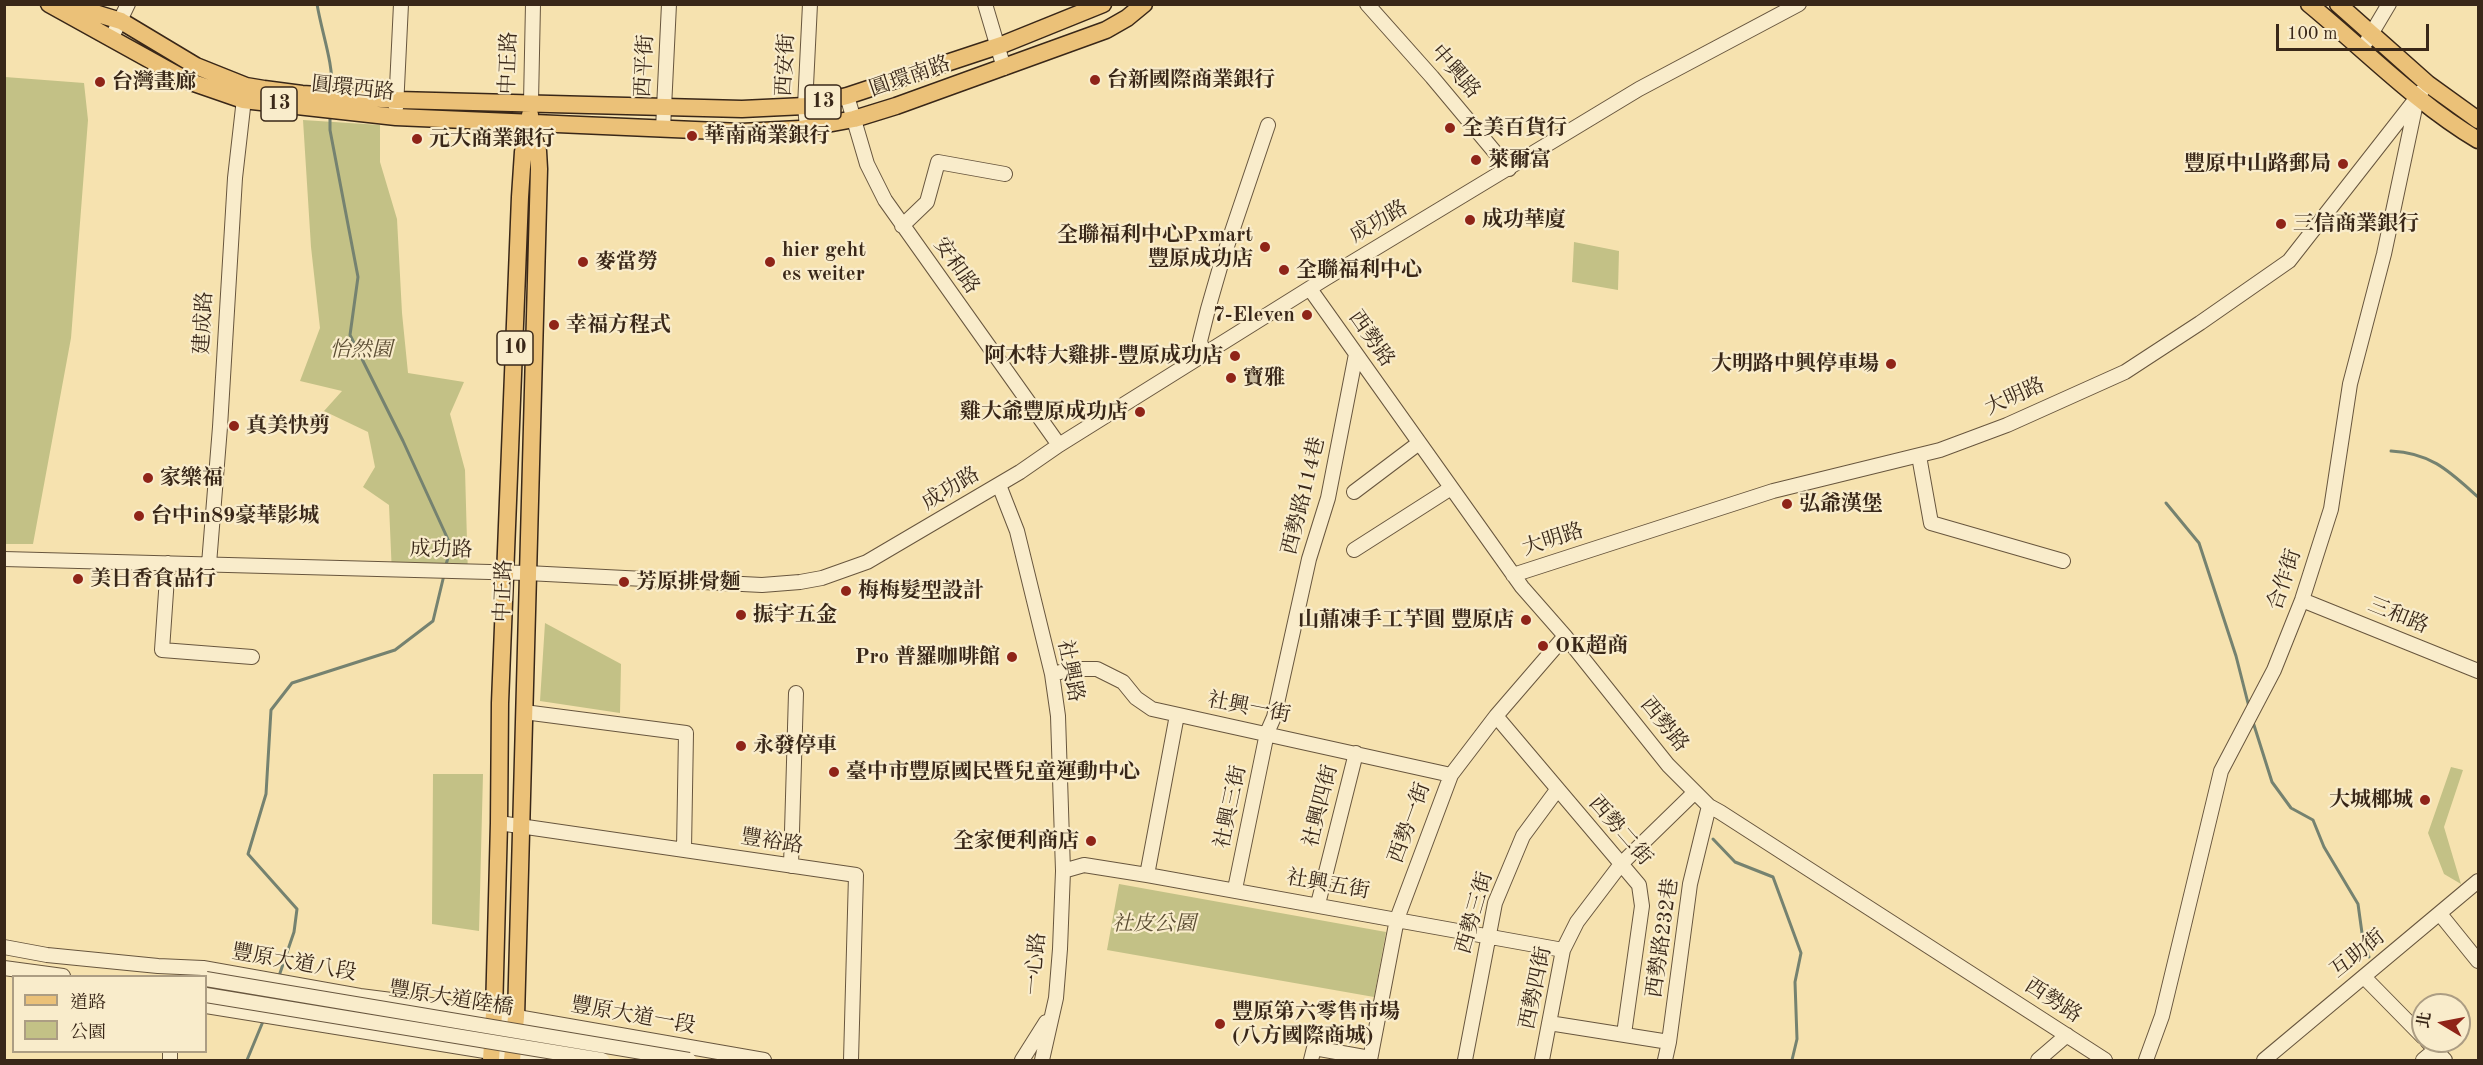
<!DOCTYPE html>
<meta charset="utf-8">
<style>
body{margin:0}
#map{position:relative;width:2483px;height:1065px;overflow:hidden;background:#f6e2af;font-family:"Old Standard TT","Noto Serif TC",serif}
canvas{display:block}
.frame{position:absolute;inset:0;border:6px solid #392718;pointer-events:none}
.legend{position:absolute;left:12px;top:975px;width:195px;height:78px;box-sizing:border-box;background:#f9eccb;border:2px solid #ac9d83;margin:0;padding:8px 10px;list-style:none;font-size:18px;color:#392718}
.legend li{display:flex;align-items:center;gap:12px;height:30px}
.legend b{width:30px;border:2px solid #ac9d83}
.north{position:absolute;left:2411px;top:993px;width:60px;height:60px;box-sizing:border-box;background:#f9eccb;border:2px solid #ac9d83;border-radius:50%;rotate:280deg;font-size:16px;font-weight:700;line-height:24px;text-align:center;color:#392718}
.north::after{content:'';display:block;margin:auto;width:21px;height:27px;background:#8f2418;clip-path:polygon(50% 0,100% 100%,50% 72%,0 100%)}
.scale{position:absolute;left:2276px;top:24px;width:153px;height:27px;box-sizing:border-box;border:3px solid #392718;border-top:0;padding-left:8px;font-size:18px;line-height:21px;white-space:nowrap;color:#392718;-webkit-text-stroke:4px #f9eccb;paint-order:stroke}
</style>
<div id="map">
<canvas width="2483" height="1065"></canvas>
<div class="frame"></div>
<ul class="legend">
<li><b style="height:8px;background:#ebc178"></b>道路</li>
<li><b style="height:16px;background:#c3c186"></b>公園</li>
</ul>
<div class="north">北</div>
<div class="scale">100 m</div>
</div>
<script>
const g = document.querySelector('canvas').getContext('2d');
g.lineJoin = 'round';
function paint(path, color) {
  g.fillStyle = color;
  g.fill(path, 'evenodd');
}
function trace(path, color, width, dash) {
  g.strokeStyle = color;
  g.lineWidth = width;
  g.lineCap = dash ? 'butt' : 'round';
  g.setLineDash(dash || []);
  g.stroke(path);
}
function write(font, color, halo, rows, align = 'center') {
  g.font = font + ' "Old Standard TT","Noto Serif TC",serif';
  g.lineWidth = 4.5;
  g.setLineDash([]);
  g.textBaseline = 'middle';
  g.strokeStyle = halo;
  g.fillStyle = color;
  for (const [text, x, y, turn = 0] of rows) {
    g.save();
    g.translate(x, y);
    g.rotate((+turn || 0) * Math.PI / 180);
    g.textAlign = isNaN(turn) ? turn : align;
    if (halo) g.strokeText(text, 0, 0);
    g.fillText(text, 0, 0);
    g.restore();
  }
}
paint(new Path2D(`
 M5 77 84 83 88 120 71 338 33 544H5Z
 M303 120 380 125V162L397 219 402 313 408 373 464 382 450 414 465 470 468 577 392 575 389 505 363 487 375 467 368 432 324 411 342 391 300 381 320 328 311 247Z
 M1574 242 1619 251 1618 290 1572 282Z
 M545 623 621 664 620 713 540 701Z
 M2451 767 2463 770 2444 827 2461 884 2444 874 2428 833Z
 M433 774H483L479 931 432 924Z
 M1119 884 1386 932 1374 997 1107 950Z`), '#c3c186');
trace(new Path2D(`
 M317 4C322 34 333 61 332 91
 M330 115V130L358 277 350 335 403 441 451 546 446 565
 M2391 451C2432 453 2450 472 2478 497
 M2166 503 2199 543 2236 656 2249 707
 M2253 722 2272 782 2291 808 2313 820 2324 847 2358 904 2362 933 2369 957
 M1713 839 1735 862 1773 877 1801 953 1795 982 1797 1039 1792 1060
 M279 976 294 932 297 909 248 854 266 794 271 710 292 683 395 650 433 621 444 575
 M247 1060 264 1019`), '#758270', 3);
const minor = new Path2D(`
 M985 4 1004 68
 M1367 4 1432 77 1509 169
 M111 39 128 4
 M2367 41 2389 4
 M847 96 867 164 885 200 1059 445
 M531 102 533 4
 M396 108 401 4
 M807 128 805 106 810 4
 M663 129 669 4
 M902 226 927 202 938 162 1005 174
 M1310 289 1522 587 1565 636 1668 765 1709 806 1720 812 2105 1060
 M1204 355 1200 341 1208 309 1221 264 1268 125
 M1919 456 1931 523 2063 561
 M999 485 1017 531 1052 674 1058 716 1063 871 1060 949 1056 998 1042 1060
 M1354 492 1419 443
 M1354 550 1451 488
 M4 559 527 573 762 585 800 582 822 578 867 562 1020 472 1059 445 1323 280 1639 89 1799 4
 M168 563 162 650 252 657
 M209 564 220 427 235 178 245 90
 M1513 575 1773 491 1940 450 2007 425 2125 372 2200 323 2289 261 2422 91
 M2302 600 2478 671
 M1052 674 1073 669H1097L1123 682 1136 698 1152 709 1451 775
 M524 712 686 733 684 849
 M1496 716 1639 885 1642 906 1624 1034
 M499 823 856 875 851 1060
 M791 866 796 693
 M1063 871 1084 865 1147 875 1563 950
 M1147 875 1177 715
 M1235 889 1267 733 1274 717 1309 559 1328 498 1356 354
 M1318 904 1356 753
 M2440 914 2478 961
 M4 947 47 955 158 966 203 968 360 996 494 1013 764 1060
 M4 968 63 976
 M2365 978 2423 1037
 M206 1006 540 1060
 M1549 1023 1669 1042
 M2427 1041 2445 1060
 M170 1060V1052
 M1022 1060 1046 1022
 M1311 1060 1314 1048 1370 1058
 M1370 1060 1397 919 1451 775 1496 716 1565 636
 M1465 1060 1495 903 1523 836 1557 790
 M1542 1060 1563 950 1577 922 1621 864 1695 792
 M1665 1060 1669 1042 1690 884 1709 806
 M2038 1060 2067 1035
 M2146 1060 2162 1016 2221 771 2274 670 2302 600 2331 509 2350 384 2384 254 2416 103
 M2264 1060 2478 881
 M2423 1060 2435 1050`);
const major = new Path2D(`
 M49 4 188 81 243 100 396 117 741 132 800 129 854 119 896 106 1106 30 1127 18 1144 4
 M77 4 88 11 121 21 196 66 246 86 264 89 302 94 397 100 742 109 805 106 847 96 1004 44 1103 4
 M2309 4C2365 50 2416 103 2478 140
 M2338 4 2428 84 2478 120
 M491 1060 494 1013 499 823 500 703 520 197 523 152 530 115
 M512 1060 516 1017 539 169 538 151 530 125`);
trace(minor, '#68563e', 16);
trace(major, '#392718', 19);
trace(minor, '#f9eccb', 14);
trace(major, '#ebc178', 16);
const minorBridge = new Path2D(`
 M206 979 689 1060
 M206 995 602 1060`);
trace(minorBridge, '#68563e', 16, []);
trace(minorBridge, '#f9eccb', 14);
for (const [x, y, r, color] of [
 [1095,80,6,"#8f2418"],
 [100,82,6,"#8f2418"],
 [1450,128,6,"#8f2418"],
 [692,136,6,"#8f2418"],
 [417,139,6,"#8f2418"],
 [1476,160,6,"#8f2418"],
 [2343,164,6,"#8f2418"],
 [1470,220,6,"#8f2418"],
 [2281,224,6,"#8f2418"],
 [1265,247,6,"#8f2418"],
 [583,262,6,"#8f2418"],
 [770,262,6,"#8f2418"],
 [1284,270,6,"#8f2418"],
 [1307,315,6,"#8f2418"],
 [554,325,6,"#8f2418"],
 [1235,356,6,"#8f2418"],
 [1891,364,6,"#8f2418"],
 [1231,378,6,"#8f2418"],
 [1140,412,6,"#8f2418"],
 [234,426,6,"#8f2418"],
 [148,478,6,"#8f2418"],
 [1787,504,6,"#8f2418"],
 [139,516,6,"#8f2418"],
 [78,579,6,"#8f2418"],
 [624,582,6,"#8f2418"],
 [846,591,6,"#8f2418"],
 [741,615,6,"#8f2418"],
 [1526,620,6,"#8f2418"],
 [1543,646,6,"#8f2418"],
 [1012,657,6,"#8f2418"],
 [741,746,6,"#8f2418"],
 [834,772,6,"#8f2418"],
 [2425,800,6,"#8f2418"],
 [1091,841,6,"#8f2418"],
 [1220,1024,6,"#8f2418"]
]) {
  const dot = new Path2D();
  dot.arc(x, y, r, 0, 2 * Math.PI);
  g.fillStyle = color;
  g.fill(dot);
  trace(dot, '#f9eccb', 2);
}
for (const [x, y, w] of [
 [823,102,36],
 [279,104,36],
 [515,348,36]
]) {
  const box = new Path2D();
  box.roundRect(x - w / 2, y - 17, w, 34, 4.5);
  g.fillStyle = '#f9eccb';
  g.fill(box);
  trace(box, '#392718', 1.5);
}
write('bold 20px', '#392718', null, [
 ["13",823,102],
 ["13",279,104],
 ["10",515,348]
]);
write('21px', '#392718', '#f9eccb', [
 ["中正路",509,63,-88],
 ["西安街",786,65,-87],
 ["西平街",645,66,-87],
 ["中興路",1455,72,49],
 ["圓環南路",910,77,-19],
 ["圓環西路",353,89,6],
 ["成功路",1379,222,-30],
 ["安和路",956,266,55],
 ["建成路",204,323,-87],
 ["西勢路",1371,339,55],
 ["大明路",2015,397,-24],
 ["成功路",951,489,-31],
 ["西勢路114巷",1304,496,-76],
 ["大明路",1553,540,-18],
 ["成功路",441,550,1],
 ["合作街",2285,580,-71],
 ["中正路",504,591,-88],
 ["三和路",2398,616,22],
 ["社興路",1070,671,79],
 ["社興一街",1249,708,11],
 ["西勢路",1664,725,51],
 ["社興四街",1321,806,-76],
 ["社興三街",1231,807,-78],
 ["西勢一街",1410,823,-70],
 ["西勢二街",1620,831,49],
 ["豐裕路",772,842,9],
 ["社興五街",1328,885,10],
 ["西勢三街",1475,913,-74],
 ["西勢路232巷",1663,938,-82],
 ["互助街",2358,954,-39],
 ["豐原大道八段",294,963,10],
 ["一心路",1036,964,-85],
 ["西勢四街",1536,988,-78],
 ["豐原大道陸橋",451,999,9],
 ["西勢路",2053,1001,33],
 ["豐原大道一段",633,1016,10]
]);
write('bold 21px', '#392718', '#f9eccb', [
 ["台新國際商業銀行",1107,80],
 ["台灣畫廊",112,82],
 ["全美百貨行",1462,128],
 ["華南商業銀行",704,136],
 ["元大商業銀行",429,139],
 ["萊爾富",1488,160],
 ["豐原中山路郵局",2331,164,"right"],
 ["成功華廈",1482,220],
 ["三信商業銀行",2293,224],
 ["全聯福利中心Pxmart",1253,235,"right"],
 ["豐原成功店",1253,259,"right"],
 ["hier geht",782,250],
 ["es weiter",782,274],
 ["麥當勞",595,262],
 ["全聯福利中心",1296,270],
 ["7-Eleven",1295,315,"right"],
 ["幸福方程式",566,325],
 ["阿木特大雞排-豐原成功店",1223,356,"right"],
 ["大明路中興停車場",1879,364,"right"],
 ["寶雅",1243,378],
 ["雞大爺豐原成功店",1128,412,"right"],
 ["真美快剪",246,426],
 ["家樂福",160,478],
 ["弘爺漢堡",1799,504],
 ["台中in89豪華影城",151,516],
 ["美日香食品行",90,579],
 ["芳原排骨麵",636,582],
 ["梅梅髮型設計",858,591],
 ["振宇五金",753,615],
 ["山薡凍手工芋圓 豐原店",1514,620,"right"],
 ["OK超商",1555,646],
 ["Pro 普羅咖啡館",1000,657,"right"],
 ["永發停車",753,746],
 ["臺中市豐原國民暨兒童運動中心",846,772],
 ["大城椰城",2413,800,"right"],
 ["全家便利商店",1079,841,"right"],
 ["豐原第六零售市場",1232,1012],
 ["(八方國際商城)",1232,1036]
], 'left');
write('italic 21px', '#5c4e34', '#f9eccb', [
 ["怡然園",361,350],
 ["社皮公園",1154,924]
]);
</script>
